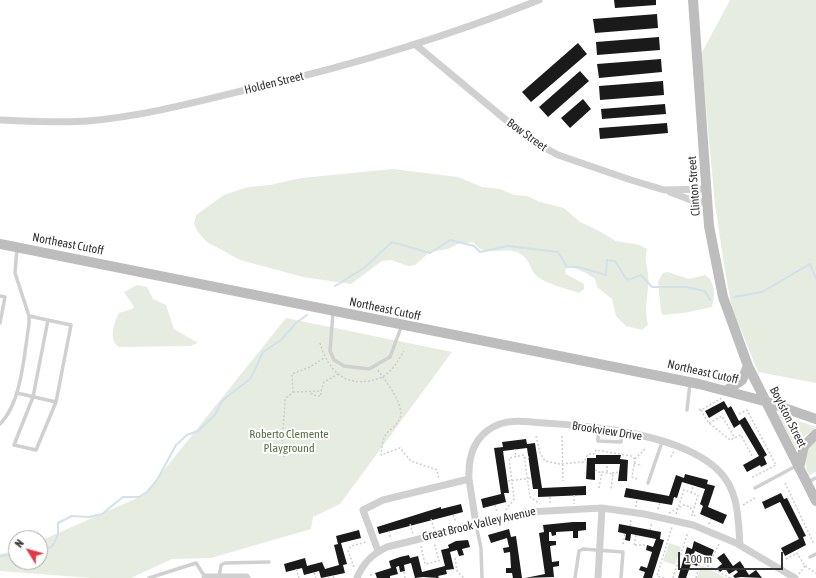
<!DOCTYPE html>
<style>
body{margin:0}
#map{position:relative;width:816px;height:578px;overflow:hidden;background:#fff;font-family:"Asap Condensed",sans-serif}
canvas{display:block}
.north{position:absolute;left:8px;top:530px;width:40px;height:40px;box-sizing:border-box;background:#fff;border:1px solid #adadad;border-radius:50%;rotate:307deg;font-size:11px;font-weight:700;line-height:16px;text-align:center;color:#333}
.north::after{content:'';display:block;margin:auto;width:14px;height:18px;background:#e63946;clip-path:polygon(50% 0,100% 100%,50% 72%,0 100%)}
.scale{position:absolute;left:678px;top:552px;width:105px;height:18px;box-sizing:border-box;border:2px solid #333;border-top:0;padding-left:5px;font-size:12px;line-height:14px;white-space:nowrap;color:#333;-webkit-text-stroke:3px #fff;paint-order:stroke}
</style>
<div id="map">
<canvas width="816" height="578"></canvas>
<div class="north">N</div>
<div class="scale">100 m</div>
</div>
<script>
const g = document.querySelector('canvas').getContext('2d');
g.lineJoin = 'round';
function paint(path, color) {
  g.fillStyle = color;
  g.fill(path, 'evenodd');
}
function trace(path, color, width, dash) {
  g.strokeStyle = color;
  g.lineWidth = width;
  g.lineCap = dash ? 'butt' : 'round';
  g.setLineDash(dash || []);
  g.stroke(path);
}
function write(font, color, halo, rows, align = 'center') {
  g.font = font + ' "Asap Condensed",sans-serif';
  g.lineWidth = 4;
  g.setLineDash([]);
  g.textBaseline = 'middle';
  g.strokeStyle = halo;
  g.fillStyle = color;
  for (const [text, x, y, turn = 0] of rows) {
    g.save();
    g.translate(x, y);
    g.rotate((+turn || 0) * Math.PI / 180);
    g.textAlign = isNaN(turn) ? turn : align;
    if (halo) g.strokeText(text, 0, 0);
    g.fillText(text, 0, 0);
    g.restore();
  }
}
paint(new Path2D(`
 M730 0H816V383L758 372 732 308 725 271 715 204 701 54Z
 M393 169 458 177 482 187 500 189 514 195 527 196 540 202 564 208 580 222 599 231 616 241 640 245 647 249C644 262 647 262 648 274 650 291 643 307 648 325L642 330 626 326 616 316 612 299 597 287 595 279 586 273 569 266 565 270 566 274 584 284V289L579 293C567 289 547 284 538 277 529 270 530 258 519 253 506 246 481 258 474 242L458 244 448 249 430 252 415 265 408 266 391 260 382 261 351 284 303 277 240 260 207 242 198 232 194 224 196 215 224 195 248 187 270 185 301 178Z
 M668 272 689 279 705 275C716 282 715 296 712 307L684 313 663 315 661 312 658 282 663 273Z
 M137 285 147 287 153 299 166 305 174 329 198 343 190 346 119 347C108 340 114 322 119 313L132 309 134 307 124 292Z
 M286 318 452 352 340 504 313 517 311 529 211 558 172 559 131 578H92L0 571V554L16 551V562H40V541L144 495Z
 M778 414 816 427V428L803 437 796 449Z
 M816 438V472L809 475C802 457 804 452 816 438Z
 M669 543 681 547 675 565 663 561Z
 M701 565 726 578H697Z`), '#e6ecdf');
trace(new Path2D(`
 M335 286 364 268 392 242 430 253 450 240 474 246 480 252 508 246 558 252 567 267H578L606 275 607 260 615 261 627 280 641 275 652 287H686L705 291 710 300
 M734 297 762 292 810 264 816 279
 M40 551 52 547 58 535V523L72 516 89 517 102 514 123 497H139L147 492 157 480 176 445 187 435 198 431 215 415 222 401 251 378 263 352 281 340 296 323 307 315
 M0 556 16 554`), '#cfe2ee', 2);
paint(new Path2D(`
 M614 0H656V5L615 8Z
 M657 14 658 28 595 33 593 19Z
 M659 37 660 50 597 55 596 42Z
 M578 43 587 54 531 102 522 92Z
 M661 59 662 72 599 78 597 64Z
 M580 71 589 81 548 117 539 107Z
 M663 81 664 95 600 100 599 86Z
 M583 99 591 109 570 128 561 118Z
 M665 104 666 114 602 119 601 109Z
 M667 123 668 133 600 139 599 128Z
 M724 401 728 408 731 406 739 421 745 417 767 455 764 457 767 464 761 467 760 465 747 472 743 465 759 456 740 424 734 428 724 409 709 418 705 411Z
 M526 439 527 444 535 443 542 488 586 486V495L538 497V489H533L527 448 503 451 509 493H504L506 502 483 508 481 499 501 494 494 448 503 447 502 442Z
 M596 455H621L620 459 628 460 627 481H618L620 464H595V480L586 479 587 458H596Z
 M685 474 708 480 707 484 715 486 708 507 727 515 723 524 700 514 703 506 700 504 705 489 682 482 677 498 674 497 672 505 624 497 626 488 669 496 676 475 684 478Z
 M781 493 784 499 787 498 806 536 803 537 806 545 785 556 781 548 799 539 780 502 765 509 762 502Z
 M461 504 463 512 379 534 377 527 441 507V509Z
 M573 522H586V530L578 531V538H573V531L556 532V535L552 536 551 532H549V541H556V545L550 546 552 562 559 561V566L553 567 554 577 525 578 545 574 539 533 544 532 543 525Z
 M619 524 661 532 660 539 664 540 652 578H643L645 572 639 570 641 566 647 568 652 552 646 550 647 545 653 547 656 539 631 534 630 541 625 540 626 534 618 532Z
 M509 529 511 537 516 536 522 578H513L512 573H506V568H511L510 552 504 553 503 548 509 547 507 538 491 543 488 535Z
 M359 530 361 538 341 543 347 564 343 565 345 573 321 578 319 571 304 575 302 568 286 572 284 564 305 558 307 566 322 562 325 569 339 565 334 545 338 544 336 536Z
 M468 540 470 547 462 549 464 555 459 556 457 550 450 552 454 569 446 570 447 574 438 576 439 578 423 577 415 578 411 563 404 565 405 571 400 572 399 566 396 567 398 574 390 576V578H377L375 573 391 568 389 561 400 557 409 555 410 558 418 556 422 572 445 566 441 550 449 548 448 545 456 541Z
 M694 541 714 550 711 558 695 551 692 559 699 561 697 566 691 564 686 578H678L687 547 692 549Z
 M724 553 733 566 740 561 749 575 756 570 762 578 741 577 735 578 733 576 738 572 736 570 729 574 725 568 720 572 717 568 722 564 717 558Z`), '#1a1a1a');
trace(new Path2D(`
 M320 343C326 365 341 386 368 381 375 380 382 378 388 373 395 367 399 359 404 351
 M378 370C386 382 407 407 399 420 396 427 388 430 385 436 382 441 382 449 381 455L400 448 411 461 437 470 439 480
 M293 392 321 391 324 382 338 374
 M311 393 313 395 321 396V391
 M699 409 701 410 722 398
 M701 410 708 422 730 440 741 435 752 456
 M739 414 747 410 776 465 751 478
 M709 423 722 416 735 438
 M536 436 540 453 545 461 560 464 584 462 588 454H594L596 450 631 456 635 459 632 477 637 479
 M562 436 563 481
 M515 449 516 457
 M284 457C280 437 285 419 285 399L293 392 292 374 310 367 324 358
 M671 457 674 451
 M524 458 529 457
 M635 459 646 448
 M634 463 642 466
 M595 470 601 473
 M607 472V464
 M612 473 619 472
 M508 481 531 478
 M785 483 814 544
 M599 488 602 472 613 474 611 489
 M691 493 693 487
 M574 495V504
 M550 497V504
 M495 505 497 512
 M743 505 755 498
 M636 507 637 499
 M658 509 660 503
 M506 510 514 499 509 458 524 455 530 497 540 504
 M669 513 684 505 690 507 696 518
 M676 514 684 490 698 495 691 518
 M453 515 456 522
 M431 519 434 529
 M410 524 413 534
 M709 524 711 519
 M630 526 631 519
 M650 530 652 522
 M389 531 391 539
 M623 544 625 534
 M719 544 708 566 730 578
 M634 545 636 535
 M635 545H645
 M421 546 425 564 439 561 434 542
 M455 558 457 571 464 578
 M786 559 797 553 805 566 816 573
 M354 567 348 551 351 546 367 542
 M296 569 299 578
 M404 572 405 578
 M314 573 316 578
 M371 574V578
 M799 574 805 566
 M333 576 334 578
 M664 578 657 576 672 527
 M673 578 688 532
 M696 578 700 562 708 566`), '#cdcdcd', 1.5, [2, 2]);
trace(new Path2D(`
 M0 296 5 297 0 323
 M333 312 330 351 334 360 344 366 369 369 390 357 402 325
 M29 316 71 325 56 402 36 450 14 445 33 397 48 320
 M17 393 56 402
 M687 410 690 383
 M0 424C22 402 24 354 29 324V316L15 273 17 248
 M598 428V441L621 442 622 432
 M807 482 816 478
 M648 483 662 442
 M755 488 796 466
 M476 525 481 548 482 578
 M810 557 816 554
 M219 577 221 565 225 563 269 562
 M149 578 196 563 205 577
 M575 578 579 551 583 549 623 552 621 578`), '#d0d0d0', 3.5);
trace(new Path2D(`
 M416 45 530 140 558 155 628 179 664 190 706 189
 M0 120C29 121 59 123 88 121 147 116 204 100 262 86 356 64 449 36 539 0
 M670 192 696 202H707
 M469 479 476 524
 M378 551 363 510 383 500 469 479C468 458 473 438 493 427 508 418 527 422 544 423 594 426 682 434 719 471 739 491 738 519 740 545
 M357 578C363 563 372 554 387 547L529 512 602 508 644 514 693 525 736 543 795 578
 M598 578 602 508`), '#d0d0d0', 7);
trace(new Path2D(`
 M206 578H246`), '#d0d0d0', 9);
trace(new Path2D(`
 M693 0 709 226 723 297 748 366 816 501
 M0 244 699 384 764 401 816 419
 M727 390 742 380 748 366
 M799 468 804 446 816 434`), '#bdbdbd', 10);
write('12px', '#333', '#fff', [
 ["Holden Street",274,83,-14],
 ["Bow Street",527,135,36],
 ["Clinton Street",694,186,-94],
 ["Northeast Cutoff",68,244,11],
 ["Northeast Cutoff",385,309,12],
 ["Northeast Cutoff",703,372,13],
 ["Boylston Street",788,417,63],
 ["Brookview Drive",607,431,9],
 ["Great Brook Valley Avenue",479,524,-13]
]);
write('12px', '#56703f', '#fff', [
 ["Roberto Clemente",289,434],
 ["Playground",289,448]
]);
</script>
